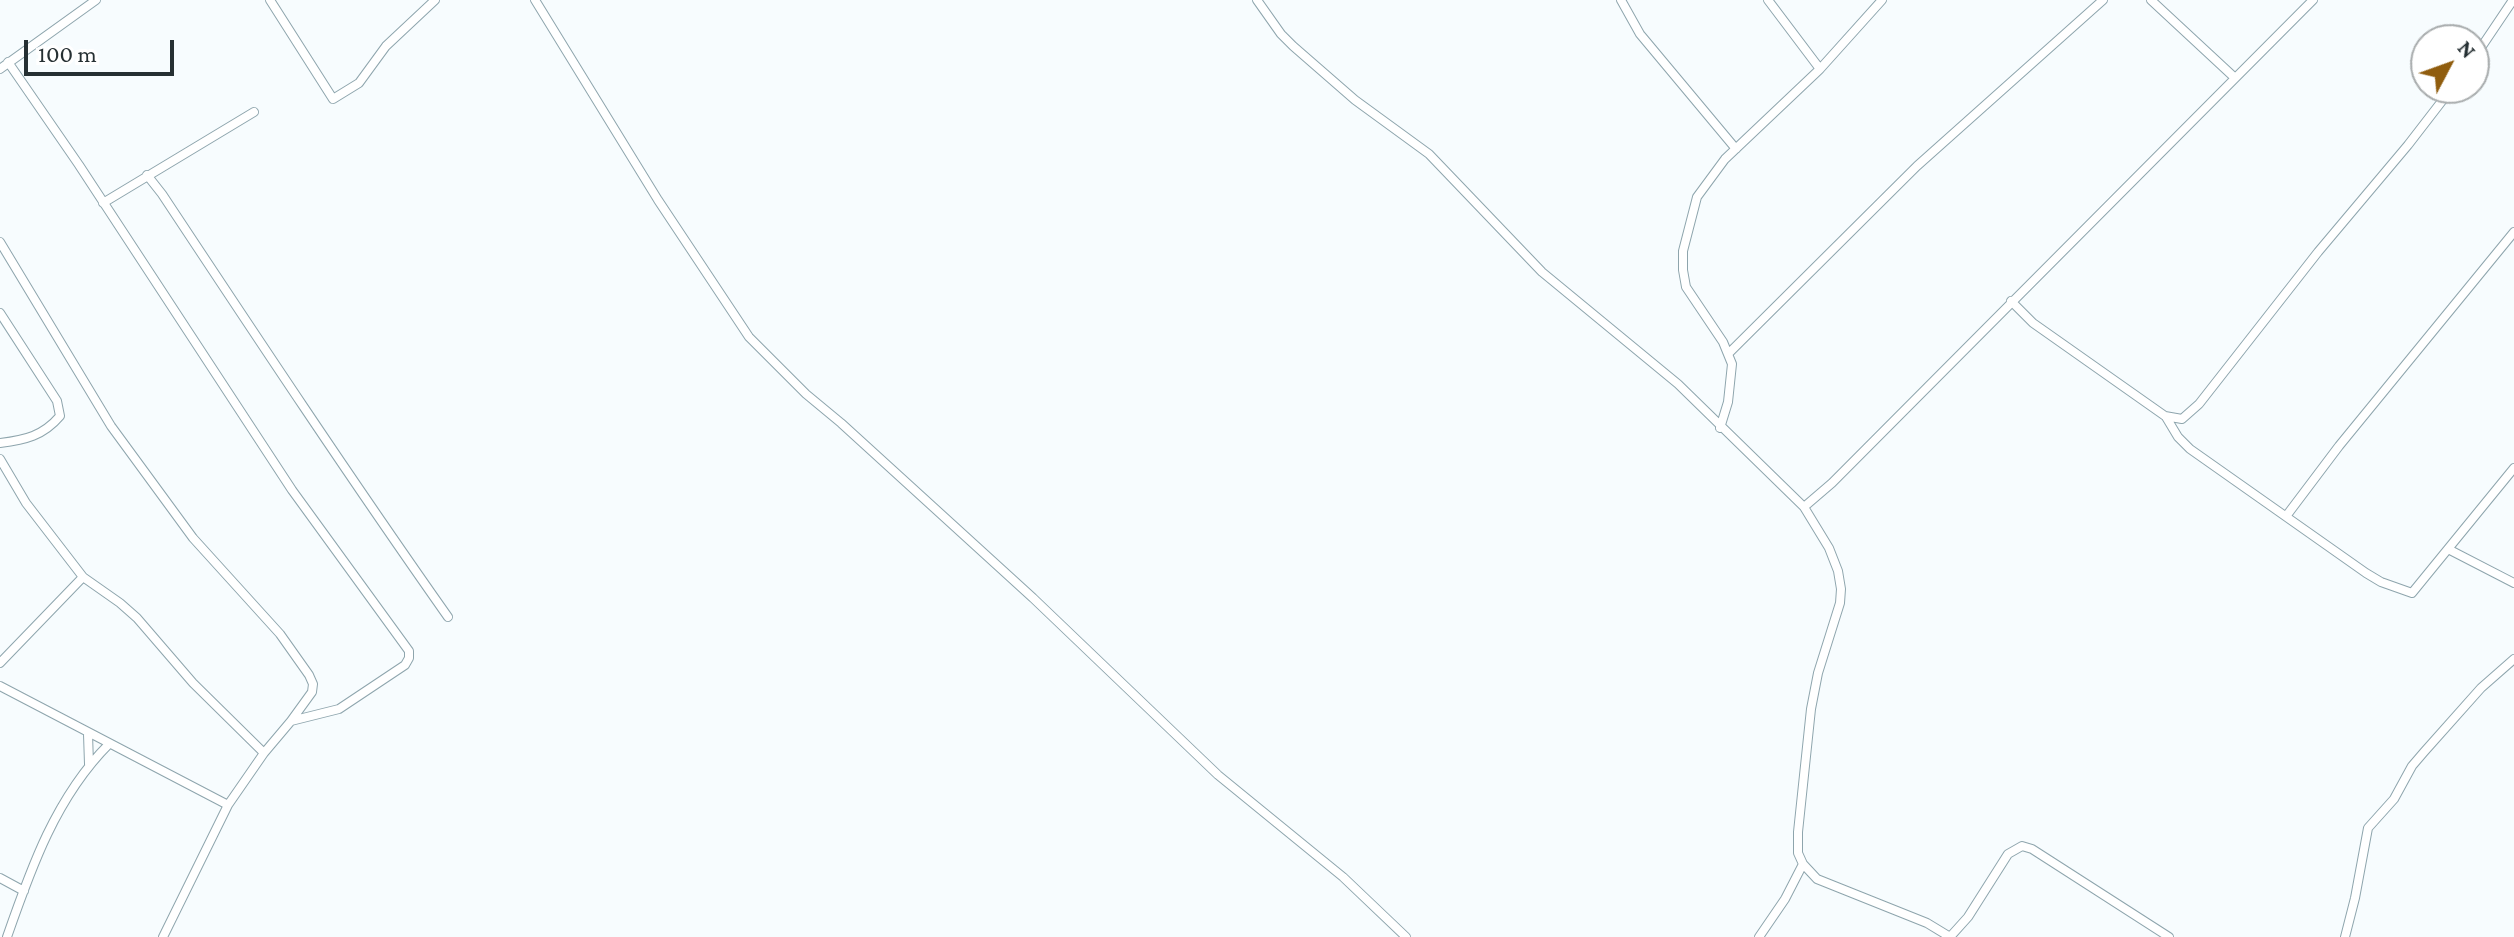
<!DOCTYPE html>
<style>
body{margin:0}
#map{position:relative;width:2514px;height:937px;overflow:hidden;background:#f7fcfe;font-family:"Crimson Pro",serif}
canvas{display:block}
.north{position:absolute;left:2410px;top:24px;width:80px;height:80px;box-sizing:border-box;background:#fff;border:2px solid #a8acad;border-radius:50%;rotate:49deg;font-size:22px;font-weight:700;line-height:32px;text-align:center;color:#263033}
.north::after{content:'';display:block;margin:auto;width:28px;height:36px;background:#905d0e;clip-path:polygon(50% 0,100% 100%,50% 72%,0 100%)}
.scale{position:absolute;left:24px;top:40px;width:150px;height:36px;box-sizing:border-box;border:4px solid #263033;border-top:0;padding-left:10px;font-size:24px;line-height:28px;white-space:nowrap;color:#263033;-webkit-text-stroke:6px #fff;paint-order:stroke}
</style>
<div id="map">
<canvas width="2514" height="937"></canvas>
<div class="north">N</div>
<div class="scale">100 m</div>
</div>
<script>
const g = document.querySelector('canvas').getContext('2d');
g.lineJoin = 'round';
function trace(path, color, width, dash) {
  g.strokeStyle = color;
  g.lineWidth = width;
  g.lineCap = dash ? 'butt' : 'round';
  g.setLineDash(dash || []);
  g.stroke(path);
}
const minor = new Path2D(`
 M270 0 333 99 359 83 386 46 435 0
 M535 0 658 200 749 337 806 394 841 423 1033 598 1218 775 1343 877 1406 937
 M1257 0 1281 34 1293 46 1355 100 1429 154 1542 272 1678 384 1804 507 1829 548 1838 571 1841 589 1840 603 1818 673 1811 709 1798 832V853L1803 864 1817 879 1927 923 1950 937
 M1621 0 1640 34 1736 149
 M1768 0 1820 69
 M2151 0 2235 78
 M2474 58 2513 0
 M8 62 79 165 292 490 409 651V658L405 665 339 709 291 721 264 753 228 805 163 937
 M0 69 96 0
 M147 175 162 194C256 336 350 478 448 617
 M103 203 254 112
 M0 242 111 426 193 538 280 634 309 675 313 684 312 692 291 721
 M2011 301 2033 323 2165 416 2182 419 2199 404 2318 252 2408 145 2452 88
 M0 313 57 401 60 416C43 436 25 440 0 443
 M1729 353 1917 166 2103 0
 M2166 417 2178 437 2190 449 2366 573 2381 582 2412 593 2514 468
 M1720 428 1728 402 1732 364 1723 342 1686 287 1683 270V251L1697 197 1725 159 1820 69 1882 0
 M0 459 26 503 83 577
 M1804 507 1832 483 2313 0
 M2287 515 2339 446 2514 232
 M2448 549 2514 583
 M0 663 83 577 120 603 137 618 193 683 264 753
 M0 686 228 805
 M88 734 89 764
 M0 878 24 891
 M7 937C31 868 56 797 109 744
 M1759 937 1785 899 1803 864
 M1950 937 1968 917 2008 854 2022 846 2032 849 2169 937
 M2345 937 2355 898 2368 828 2394 799 2412 766 2424 752 2481 688 2514 659`);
trace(minor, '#8ea5ad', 10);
trace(minor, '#fff', 8);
</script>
